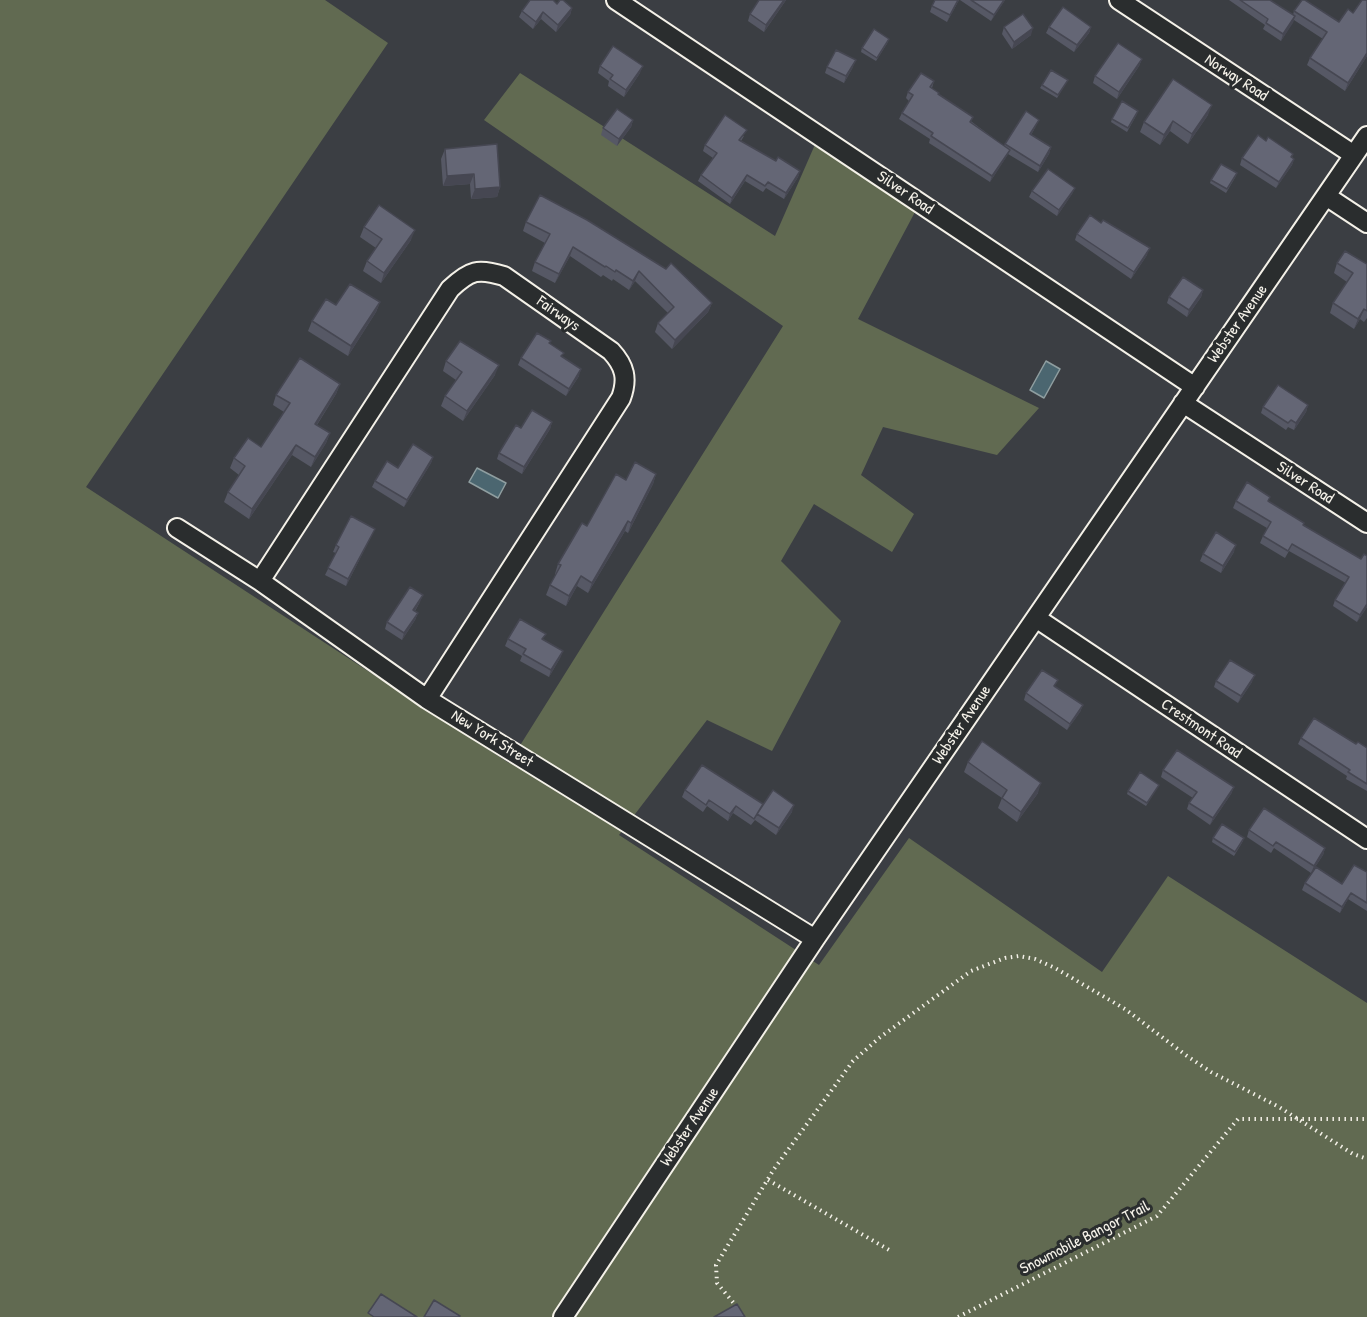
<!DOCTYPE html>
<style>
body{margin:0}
canvas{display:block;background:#3b3e43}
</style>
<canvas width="1367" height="1317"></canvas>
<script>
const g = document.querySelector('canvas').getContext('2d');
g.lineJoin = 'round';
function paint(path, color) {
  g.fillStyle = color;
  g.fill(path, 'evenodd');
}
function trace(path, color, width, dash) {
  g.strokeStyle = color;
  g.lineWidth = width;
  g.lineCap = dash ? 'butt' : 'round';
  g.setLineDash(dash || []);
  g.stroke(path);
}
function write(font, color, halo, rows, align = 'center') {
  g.font = font + ' "Patrick Hand",sans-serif';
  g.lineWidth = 6;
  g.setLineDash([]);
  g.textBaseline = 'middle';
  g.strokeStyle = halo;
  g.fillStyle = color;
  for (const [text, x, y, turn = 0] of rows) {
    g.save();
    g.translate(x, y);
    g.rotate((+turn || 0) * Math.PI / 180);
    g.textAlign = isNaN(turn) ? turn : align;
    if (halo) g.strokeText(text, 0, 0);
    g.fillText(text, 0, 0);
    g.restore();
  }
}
paint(new Path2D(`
 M0 0H325L388 43 86 487 509 763 783 326 484 120 520 73 775 236 817 140 915 212 858 319 1039 408 997 455 883 427 861 475 914 514 892 552 814 504 781 561 841 621 772 751 707 720 619 835 819 965 909 838 1102 972 1168 876 1367 1003V1317H0Z`), '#616a51');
const water = new Path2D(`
 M1046 361 1060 369 1044 398 1030 390Z
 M477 468 506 483 498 498 469 482Z`);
paint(water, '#4b6670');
trace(water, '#8f9ea0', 1.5);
const minor = new Path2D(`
 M616 0 1195 387
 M1119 0 1354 155
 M1326 196 1367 223
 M1183 403 1367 523
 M177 528 260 581 427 699 815 939
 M260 581 450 289C470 270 478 268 504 276L611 351C625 366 628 379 621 398L427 699
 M1036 618 1367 839
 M563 1317 815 939 1367 136`);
trace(minor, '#f4f1e8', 22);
trace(new Path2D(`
 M768 1180 891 1251
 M737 1307 717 1283 716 1265 774 1169 853 1061 879 1038 971 971 1005 958 1019 956 1035 959 1055 968 1125 1009 1187 1056 1211 1072 1279 1107 1353 1154 1367 1159
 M958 1317 1157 1216 1238 1119H1367`), '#f4f1e8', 4, [1.5, 4.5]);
trace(minor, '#2a2d2e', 18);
paint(new Path2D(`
 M759 0H786L764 32 748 21 750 14Z
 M959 0 947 22 930 12 932 6Z
 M960 0H1005L991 21Z
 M1229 0H1270L1293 15 1294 11 1367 56 1345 91 1307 65 1310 58 1323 39 1294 20 1281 41 1263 29 1265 25Z
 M557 4 572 8 570 15 556 32 541 19 533 29 519 17 522 11Z
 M1004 27 1031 35 1012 49 1002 34Z
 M1049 27H1091L1089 33 1074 52 1046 33Z
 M888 42 876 61 861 52 862 48Z
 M1142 59 1139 66 1117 99 1093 83 1095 76Z
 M600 66 640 73 624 97 608 86 609 81 598 73Z
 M827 67H853L844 83 825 73Z
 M1068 80 1057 98 1040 88 1042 85Z
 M934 81 932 88 939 95 972 122 1004 146 1005 144 1036 126 1031 135 1051 147 1049 154 1038 172 1008 154 990 182 929 143 930 139 899 119 902 113 909 101 906 98 908 92Z
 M1137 114 1127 132 1111 122 1112 119Z
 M1208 115 1188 144 1170 131 1160 145 1140 132 1144 122Z
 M633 120 631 127 617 146 601 135 603 128Z
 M744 136 741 141 776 161 800 171 798 177 784 199 766 188 763 192 745 181 730 204 698 181 701 175 713 158 703 151 705 145Z
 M1266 141 1293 154 1292 157 1294 159 1292 165 1276 188 1240 165 1242 158Z
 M445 149 500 187 497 197 471 199 470 184 443 186 441 159Z
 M1236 176 1226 193 1210 183 1211 180Z
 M1075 188 1072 194 1057 216 1029 197 1032 191Z
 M526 222 712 303 708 312 672 349 655 332 658 323 668 313 635 281 629 290 613 279 612 281 603 275 601 277 570 256 555 283 532 271 535 262 545 243 523 231Z
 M364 227 411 240 381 283 363 271 367 261 376 248 360 237Z
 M1077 234 1147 255 1131 279 1075 240Z
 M1337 263 1367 264V318L1364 322 1360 319 1354 329 1330 313 1333 303 1347 282 1334 273Z
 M1203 290 1201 297 1187 317 1167 303 1169 297Z
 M380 302 376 312 348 356 308 331 312 321 336 305Z
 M551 341 549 344 579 376 566 396 518 365 521 358Z
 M446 361 495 375 463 421 441 406 445 396 456 380 443 371Z
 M340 384 336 394 317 425 330 433 326 443 311 467 292 455 249 519 224 502 228 492 239 475 230 468 234 458 261 447 284 412 273 405 276 395Z
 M1308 405 1306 412 1294 430 1288 427 1286 430 1261 413 1263 407Z
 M552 422 550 429 522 474 497 459 499 453 521 428Z
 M433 457 431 463 404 507 372 487 375 481 398 468Z
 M656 474 653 484 628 533 625 531 588 593 577 586 566 606 546 595 550 585 556 574H555L558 564 626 480Z
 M1236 501 1269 502 1303 526 1361 559 1367 607 1357 622 1333 606 1335 600 1346 583 1289 551 1285 558 1260 543 1263 536 1267 528 1233 508Z
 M372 535 346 586 325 575 336 553 333 552 336 545Z
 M1234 552 1221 573 1200 561 1203 554Z
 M420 602 415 611 418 613 415 620 402 640 385 629 387 622Z
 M508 639 543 640 563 651 560 658 549 677 520 661 522 656 505 646Z
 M1216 681 1252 682 1238 703 1214 687Z
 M1056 687 1083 705 1080 712 1067 730 1024 700 1026 693Z
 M1301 738 1356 744 1367 748V791L1346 779 1347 776 1298 744Z
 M968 762 1038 793 1017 822 998 808 1002 798 964 772Z
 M1163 770 1234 787 1231 794 1210 825 1187 809 1189 803 1193 798 1161 777Z
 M1159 785 1146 806 1127 794 1128 791Z
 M685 790 763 804 792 812 776 835 755 820 751 825 733 813 728 821 707 806 703 812 682 797Z
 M1249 830 1325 848 1323 855 1311 873 1274 848 1271 853 1247 837Z
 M1213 838 1243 841 1234 856 1212 842Z
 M1367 872V911L1348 899 1340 913 1302 890 1305 883 1342 884Z`), '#565865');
paint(new Path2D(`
 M784 0H786L764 32 766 25Z
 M958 0H959L947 22 950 15Z
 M1004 0H1005L991 21 994 15Z
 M572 8 570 15 556 32 558 25Z
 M543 12 541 19 533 29 536 22Z
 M1295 16 1293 23 1281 41 1283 34Z
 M1091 27 1089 33 1074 52 1077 45Z
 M1033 28 1031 35 1012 49 1014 42Z
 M1367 53V56L1345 91 1348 83Z
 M1142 59 1139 66 1117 99 1119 92Z
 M856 60 853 67 844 83 846 76Z
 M643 66 640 73 624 97 626 90Z
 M1212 105 1208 115 1188 144 1192 134Z
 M633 120 631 127 617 146 619 139Z
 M1039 120 1036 126 1027 141 1030 134Z
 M1173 121 1170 131 1160 145 1164 135Z
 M1051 147 1049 154 1038 172 1040 166Z
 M1010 150 1007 156 990 182 992 176Z
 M1294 159 1292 165 1276 188 1279 182Z
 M800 171 798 177 784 199 786 193Z
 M474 174 470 184 443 186 447 176Z
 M747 175 745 181 730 204 732 198Z
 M500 187 497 197 471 199 475 189Z
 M1075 188 1072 194 1057 216 1059 210Z
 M415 230 411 240 381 283 384 273Z
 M573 247 570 256 555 283 559 274Z
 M1150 248 1147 255 1131 279 1134 272Z
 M639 271 635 281 629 290 633 281Z
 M1203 290 1201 297 1187 317 1189 310Z
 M380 302 376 312 348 356 351 346Z
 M712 303 708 312 672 349 675 340Z
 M1364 309 1360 319 1354 329 1358 319Z
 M499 365 495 375 463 421 467 411Z
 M581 369 579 376 566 396 569 389Z
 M340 384 336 394 311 434 315 424Z
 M1308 405 1306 412 1294 430 1296 423Z
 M552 422 550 429 522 474 524 467Z
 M330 433 326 443 311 467 315 457Z
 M296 445 292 455 249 519 252 509Z
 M433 457 431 463 404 507 407 500Z
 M656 474 653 484 628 533 631 523Z
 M628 521 625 531 588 593 592 583Z
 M375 529 372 535 346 586 348 579Z
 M1236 545 1234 552 1221 573 1223 566Z
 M581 576 577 586 566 606 569 596Z
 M423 595 420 602 411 617 413 610Z
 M1367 604V607L1357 622 1360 615Z
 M418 613 415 620 402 640 404 633Z
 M563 651 560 658 549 677 551 670Z
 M1255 675 1252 682 1238 703 1241 696Z
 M1083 705 1080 712 1067 730 1070 724Z
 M1041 783 1038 793 1017 822 1021 812Z
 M1234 787 1231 794 1210 825 1213 818Z
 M794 805 792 812 776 835 779 828Z
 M736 806 733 813 728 821 730 814Z
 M1325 848 1323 855 1311 873 1314 866Z
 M1351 893 1348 899 1340 913 1342 907Z`), '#464752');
const building = new Path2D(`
 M530 0H553L557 4 560 0H563L572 8 558 25 543 12 536 22 522 11Z
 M759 0H784L766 25 750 14Z
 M935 0H958L950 15 932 6Z
 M971 0H1004L994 15Z
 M1240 0H1270L1295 16 1283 34 1266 23 1268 19Z
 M1302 0H1305L1339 22 1348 9 1353 13 1362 0H1367V53L1348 83 1310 58 1327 32 1294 11Z
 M1063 7 1091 27 1077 45 1049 27Z
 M1023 14 1033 28 1014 42 1004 27Z
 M874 29 889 39 877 58 862 48Z
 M1118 43 1142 59 1119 92 1095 76Z
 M613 46 643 66 626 90 610 79 613 75 600 66Z
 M836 50 856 60 846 76 827 67Z
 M1051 70 1068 80 1058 95 1042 85Z
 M921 73 934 81 930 87 939 93 938 94 973 117 970 122 1010 150 992 176 931 136 933 133 902 113 913 95 908 92Z
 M1173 79 1212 105 1192 134 1173 121 1164 135 1144 122Z
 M1122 101 1138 111 1128 128 1112 119Z
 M617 109 633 120 619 139 603 128Z
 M1026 111 1039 120 1030 134 1051 147 1040 166 1005 144Z
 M725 115 747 130 739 140 776 161 778 157 800 171 786 193 768 182 765 186 747 175 732 198 701 175 717 153 705 145Z
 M1258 135 1266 141 1268 137 1293 154 1291 157 1294 159 1279 182 1242 158Z
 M497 144 500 187 475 189 474 174 447 176 445 149Z
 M1221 164 1237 173 1227 189 1211 180Z
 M1048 169 1075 188 1059 210 1032 191Z
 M540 195 587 220 666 269 671 263 712 303 675 340 658 323 674 307 639 271 633 281 616 270 615 272 606 266 605 267 573 247 559 274 535 262 550 234 526 222Z
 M379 205 415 230 384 273 367 261 382 239 364 227Z
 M1090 215 1101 223 1103 220 1150 248 1134 272 1077 234Z
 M1345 251 1367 264V311L1364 309 1358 319 1333 303 1353 273 1337 263Z
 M1183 277 1203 290 1189 310 1169 297Z
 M350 284 380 302 351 346 312 321 326 299 336 305Z
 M537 333 551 341 549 343 564 353 561 356 581 369 569 389 521 358Z
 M460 341 499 365 467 411 445 396 462 372 446 361Z
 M300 358 340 384 315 424 330 433 315 457 296 445 252 509 228 492 245 466 234 458 248 438 261 447 290 403 276 395Z
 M1278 385 1308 405 1296 423 1291 420 1288 423 1263 407Z
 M532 410 552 422 524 467 499 453 516 425 521 428Z
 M413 444 433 457 407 500 375 481 387 461 398 468Z
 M635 462 656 474 631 523 628 521 592 583 581 576 569 596 550 585 561 565 558 564 582 523 587 526 616 474 626 480Z
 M1247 482 1270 497 1268 501 1304 523 1303 525 1361 559 1364 554 1367 556V604L1360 615 1335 600 1349 577 1292 544 1288 551 1263 536 1271 522 1236 501Z
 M351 516 375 529 348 579 328 568 339 547 336 545Z
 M1216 532 1236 545 1223 566 1203 554Z
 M410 587 423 595 413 610 418 613 404 633 387 622Z
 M520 619 546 634 542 639 563 651 551 670 523 654 526 649 508 639Z
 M1230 660 1255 675 1241 696 1216 681Z
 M1042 670 1058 680 1054 686 1083 705 1070 724 1026 693Z
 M1314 718 1356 744 1358 742 1367 748V784L1348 772 1350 770 1301 738Z
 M982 741 1041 783 1021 812 1002 798 1007 790 968 762Z
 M1177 750 1234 787 1213 818 1189 803 1197 792 1163 770Z
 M702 765 763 804 754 819 736 806 730 814 709 800 706 805 685 790Z
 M1140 772 1159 785 1147 803 1128 791Z
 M773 790 794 805 779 828 757 814Z
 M1264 808 1325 848 1314 866 1276 842 1273 846 1249 830Z
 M1222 824 1244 838 1235 852 1213 838Z
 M1354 865 1367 872V903L1351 893 1342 907 1305 883 1316 867 1342 884Z
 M381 1294 417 1317H374L368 1313Z
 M434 1300 460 1316 459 1317H424Z
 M737 1304 745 1317H714Z`);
paint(building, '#646675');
trace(building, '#464752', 1.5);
write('16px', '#f4f1e8', '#2a2d2e', [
 ["Norway Road",1236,78,33],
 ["Silver Road",905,193,34],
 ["Fairways",558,314,35],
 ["Webster Avenue",1238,324,-55],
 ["Silver Road",1305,483,33],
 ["Webster Avenue",962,725,-56],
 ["Crestmont Road",1201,729,34],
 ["New York Street",492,739,32],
 ["Webster Avenue",690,1127,-56],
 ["Snowmobile Bangor Trail",1085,1238,-27]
]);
</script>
